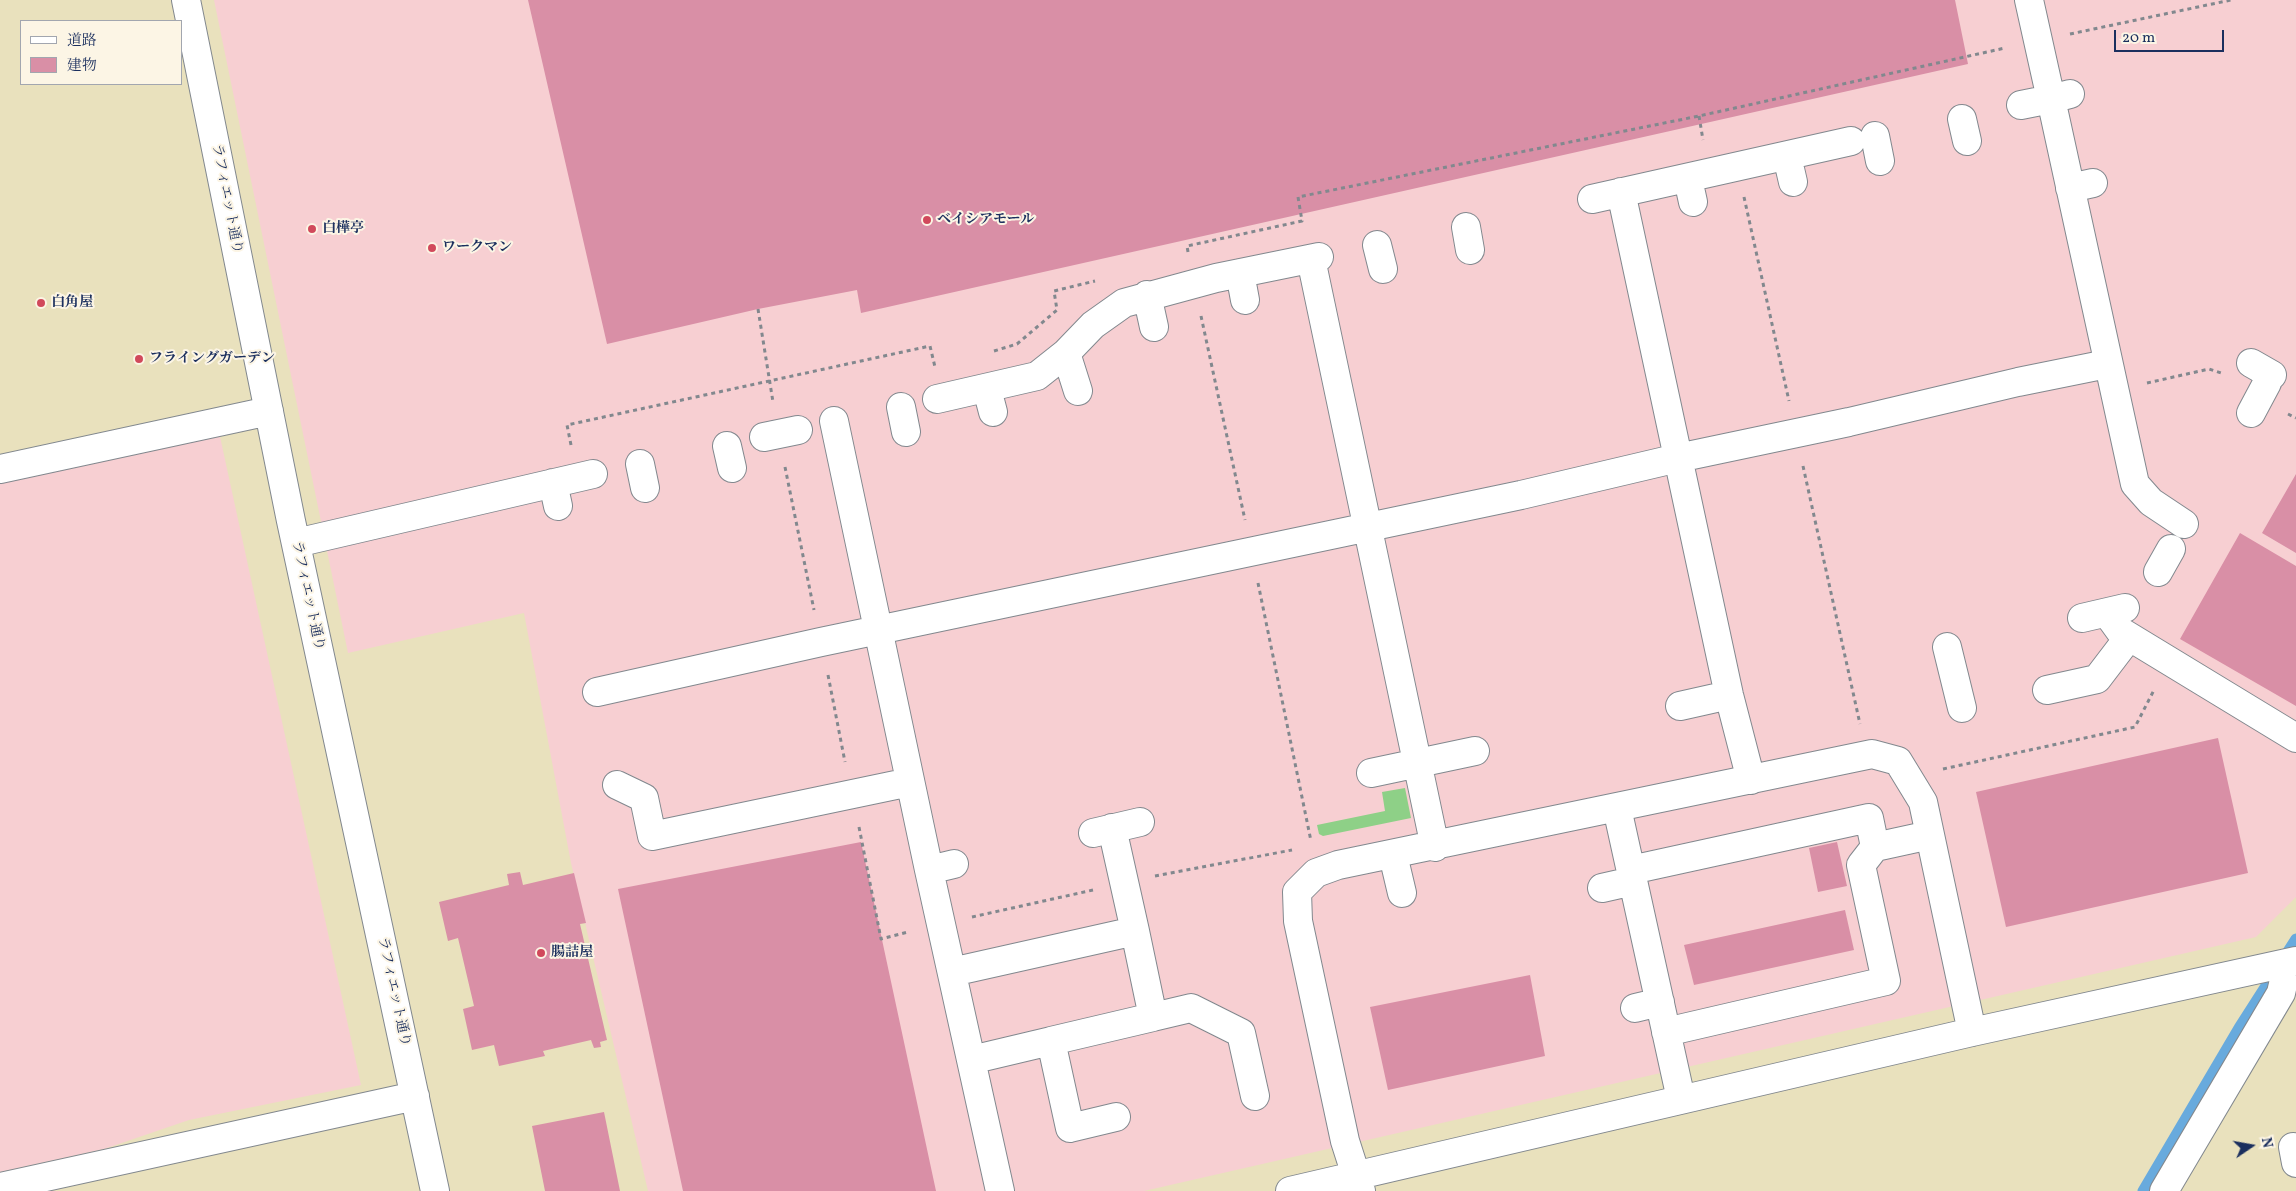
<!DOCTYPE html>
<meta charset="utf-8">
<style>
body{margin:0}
#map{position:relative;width:2296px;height:1191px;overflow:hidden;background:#e9e1bd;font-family:Vollkorn,"Noto Serif JP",serif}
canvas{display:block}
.legend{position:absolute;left:20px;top:20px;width:162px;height:65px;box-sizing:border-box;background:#fcf5e5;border:1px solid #a2a6af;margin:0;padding:6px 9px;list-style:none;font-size:15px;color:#1b2f5e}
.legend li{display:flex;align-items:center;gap:10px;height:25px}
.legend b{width:25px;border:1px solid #a2a6af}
.north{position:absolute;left:2226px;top:1121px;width:50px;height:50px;-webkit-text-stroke:4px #fcf5e5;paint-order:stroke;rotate:78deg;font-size:14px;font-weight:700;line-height:20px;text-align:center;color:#1b2f5e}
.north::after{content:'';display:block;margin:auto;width:18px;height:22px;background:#1b2f5e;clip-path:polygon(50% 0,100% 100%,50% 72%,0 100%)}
.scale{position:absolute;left:2114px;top:30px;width:110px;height:22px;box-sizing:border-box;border:2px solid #1b2f5e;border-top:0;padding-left:6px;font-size:15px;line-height:18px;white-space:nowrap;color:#1b2f5e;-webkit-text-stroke:4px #fcf5e5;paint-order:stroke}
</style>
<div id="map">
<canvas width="2296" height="1191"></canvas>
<ul class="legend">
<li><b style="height:6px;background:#fff"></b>道路</li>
<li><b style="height:14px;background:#d98fa6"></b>建物</li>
</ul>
<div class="north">N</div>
<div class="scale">20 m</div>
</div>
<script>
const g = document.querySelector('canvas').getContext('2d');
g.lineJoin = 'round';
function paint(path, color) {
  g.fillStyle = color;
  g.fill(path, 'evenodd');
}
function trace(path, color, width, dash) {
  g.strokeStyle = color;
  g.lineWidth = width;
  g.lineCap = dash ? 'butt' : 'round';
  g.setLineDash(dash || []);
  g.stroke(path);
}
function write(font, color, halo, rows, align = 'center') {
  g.font = font + ' Vollkorn,"Noto Serif JP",serif';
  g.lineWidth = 4;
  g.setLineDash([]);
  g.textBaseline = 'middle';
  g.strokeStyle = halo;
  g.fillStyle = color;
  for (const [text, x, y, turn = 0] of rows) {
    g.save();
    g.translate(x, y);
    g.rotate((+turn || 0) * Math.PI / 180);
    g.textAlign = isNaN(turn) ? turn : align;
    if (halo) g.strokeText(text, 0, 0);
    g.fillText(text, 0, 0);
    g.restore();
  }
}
paint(new Path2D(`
 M214 0H2296V897L2256 937 1144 1191H648L571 863 524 613 348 653Z
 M219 432 361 1085 189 1120 104 1149 0 1172V478Z`), '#f7cfd2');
paint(new Path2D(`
 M1405 788 1411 818 1323 836 1319 834 1317 825 1385 811 1382 792Z`), '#8ed087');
trace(new Path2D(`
 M2143 1191 2239 1028 2296 939`), '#68aadd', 11);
paint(new Path2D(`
 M528 0H1955L1968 64 861 313 857 290 758 309 607 344Z
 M2296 474V553L2262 533Z
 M2240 533 2296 566V706L2180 639Z
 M2218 738 2248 873 2006 927 1976 792Z
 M861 842 936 1191H683L618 889Z
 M1837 842 1847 886 1818 892 1809 848Z
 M520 872 523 885 574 873 586 923 580 924 607 1040 600 1042 601 1047 594 1048 591 1040 543 1051 545 1056 499 1066 494 1045 472 1050 463 1009 474 1006 458 938 448 941 439 902 509 885 507 874Z
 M1845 910 1854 950 1694 985 1684 945Z
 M1530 975 1545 1056 1388 1090 1370 1007Z
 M604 1112 620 1191H545L532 1126Z`), '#d98fa6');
const minor = new Path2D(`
 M186 0 291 521 435 1191
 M2070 94 2051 99 2135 484 2151 502 2184 524
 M2021 105 2051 99 2029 0
 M1962 119 1967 141
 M1875 136 1880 161
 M1787 156 1793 182
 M1688 179 1693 202
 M2070 188 2093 183
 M1621 192 1729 695 1751 780
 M1592 199 1851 141
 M1466 227 1470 250
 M1377 245 1383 269
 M1311 259 1435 847
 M1240 273 1245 300
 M1147 295 1154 327
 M1066 353 1078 391
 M2251 363 2272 375
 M987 389 993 412
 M937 399 1037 376 1066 353 1093 325 1124 303 1216 278 1319 257
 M901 407 906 432
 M2251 413 2267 383
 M834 421 929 870 1000 1191
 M764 437 798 430
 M727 446 732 468
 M640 464 645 488
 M0 469 269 411
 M553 483 558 506
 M296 543 593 474
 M2158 572 2171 549
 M2107 613 2120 631 2296 738
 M2082 618 2125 608
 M1947 647 1962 708
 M2047 690 2097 679 2129 637
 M597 692 821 642 1521 495 1678 458 1849 422 2018 382 2107 364
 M1680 706 1729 695
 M1371 773 1475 751
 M617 785 644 798 652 836 910 782
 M1617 808 1681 1099
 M1093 833 1140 822
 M1393 855 1402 893
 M929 870 954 864
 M1631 870 1869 818 1875 847 1930 835
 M1602 888 1633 881
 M952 972 1135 931 1112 828
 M1635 1008 1660 1002
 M1153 1017 1191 1008 1241 1033 1255 1096
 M1666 1032 1886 981 1861 865 1875 847
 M1051 1041 1153 1017 1135 931
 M971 1060 1051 1041 1070 1128 1116 1117
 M2293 1147 2296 1163
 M0 1187 415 1096
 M1290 1191 1972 1032 2296 961
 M1361 1191 1345 1141 1298 921 1297 892 1316 873 1338 865 1872 754 1898 761 1923 802 1972 1032
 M2164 1191 2281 993 2288 963`);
trace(minor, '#82888e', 30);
trace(new Path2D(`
 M2070 34 2231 0
 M1699 116 1703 140
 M1744 197 1789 401
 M1188 252 1187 246 1302 221 1298 197 1699 116 2005 48
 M758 309 773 402
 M1201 316 1245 520
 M994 351 1017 344 1057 310 1054 291 1095 281
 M2147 383 2209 369 2221 373
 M2288 414 2296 418
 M571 445 567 425 930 346 935 367
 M1803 466 1860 724
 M785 467 814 610
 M1258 583 1311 841
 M828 675 845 762
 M1943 769 2135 727 2154 690
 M859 827 881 939 908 932
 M1155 876 1292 850
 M972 917 1093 890`), '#82888e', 3, [4, 4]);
trace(minor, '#fff', 28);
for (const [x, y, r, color] of [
 [927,220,5,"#d1495b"],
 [312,229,5,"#d1495b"],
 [432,248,5,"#d1495b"],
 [41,303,5,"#d1495b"],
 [139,359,5,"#d1495b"],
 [541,953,5,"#d1495b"]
]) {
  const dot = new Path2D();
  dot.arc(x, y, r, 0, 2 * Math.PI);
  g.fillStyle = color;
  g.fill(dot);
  trace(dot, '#fcf5e5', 2);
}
write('14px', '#1b2f5e', '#fcf5e5', [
 ["ラフィエット通り",226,199,79],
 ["ラフィエット通り",307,596,78],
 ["ラフィエット通り",393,992,78]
]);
write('bold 14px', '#1b2f5e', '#fcf5e5', [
 ["ベイシアモール",937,220],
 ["白樺亭",322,229],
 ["ワークマン",442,248],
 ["白角屋",51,303],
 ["フライングガーデン",149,359],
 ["腸詰屋",551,953]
], 'left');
</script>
